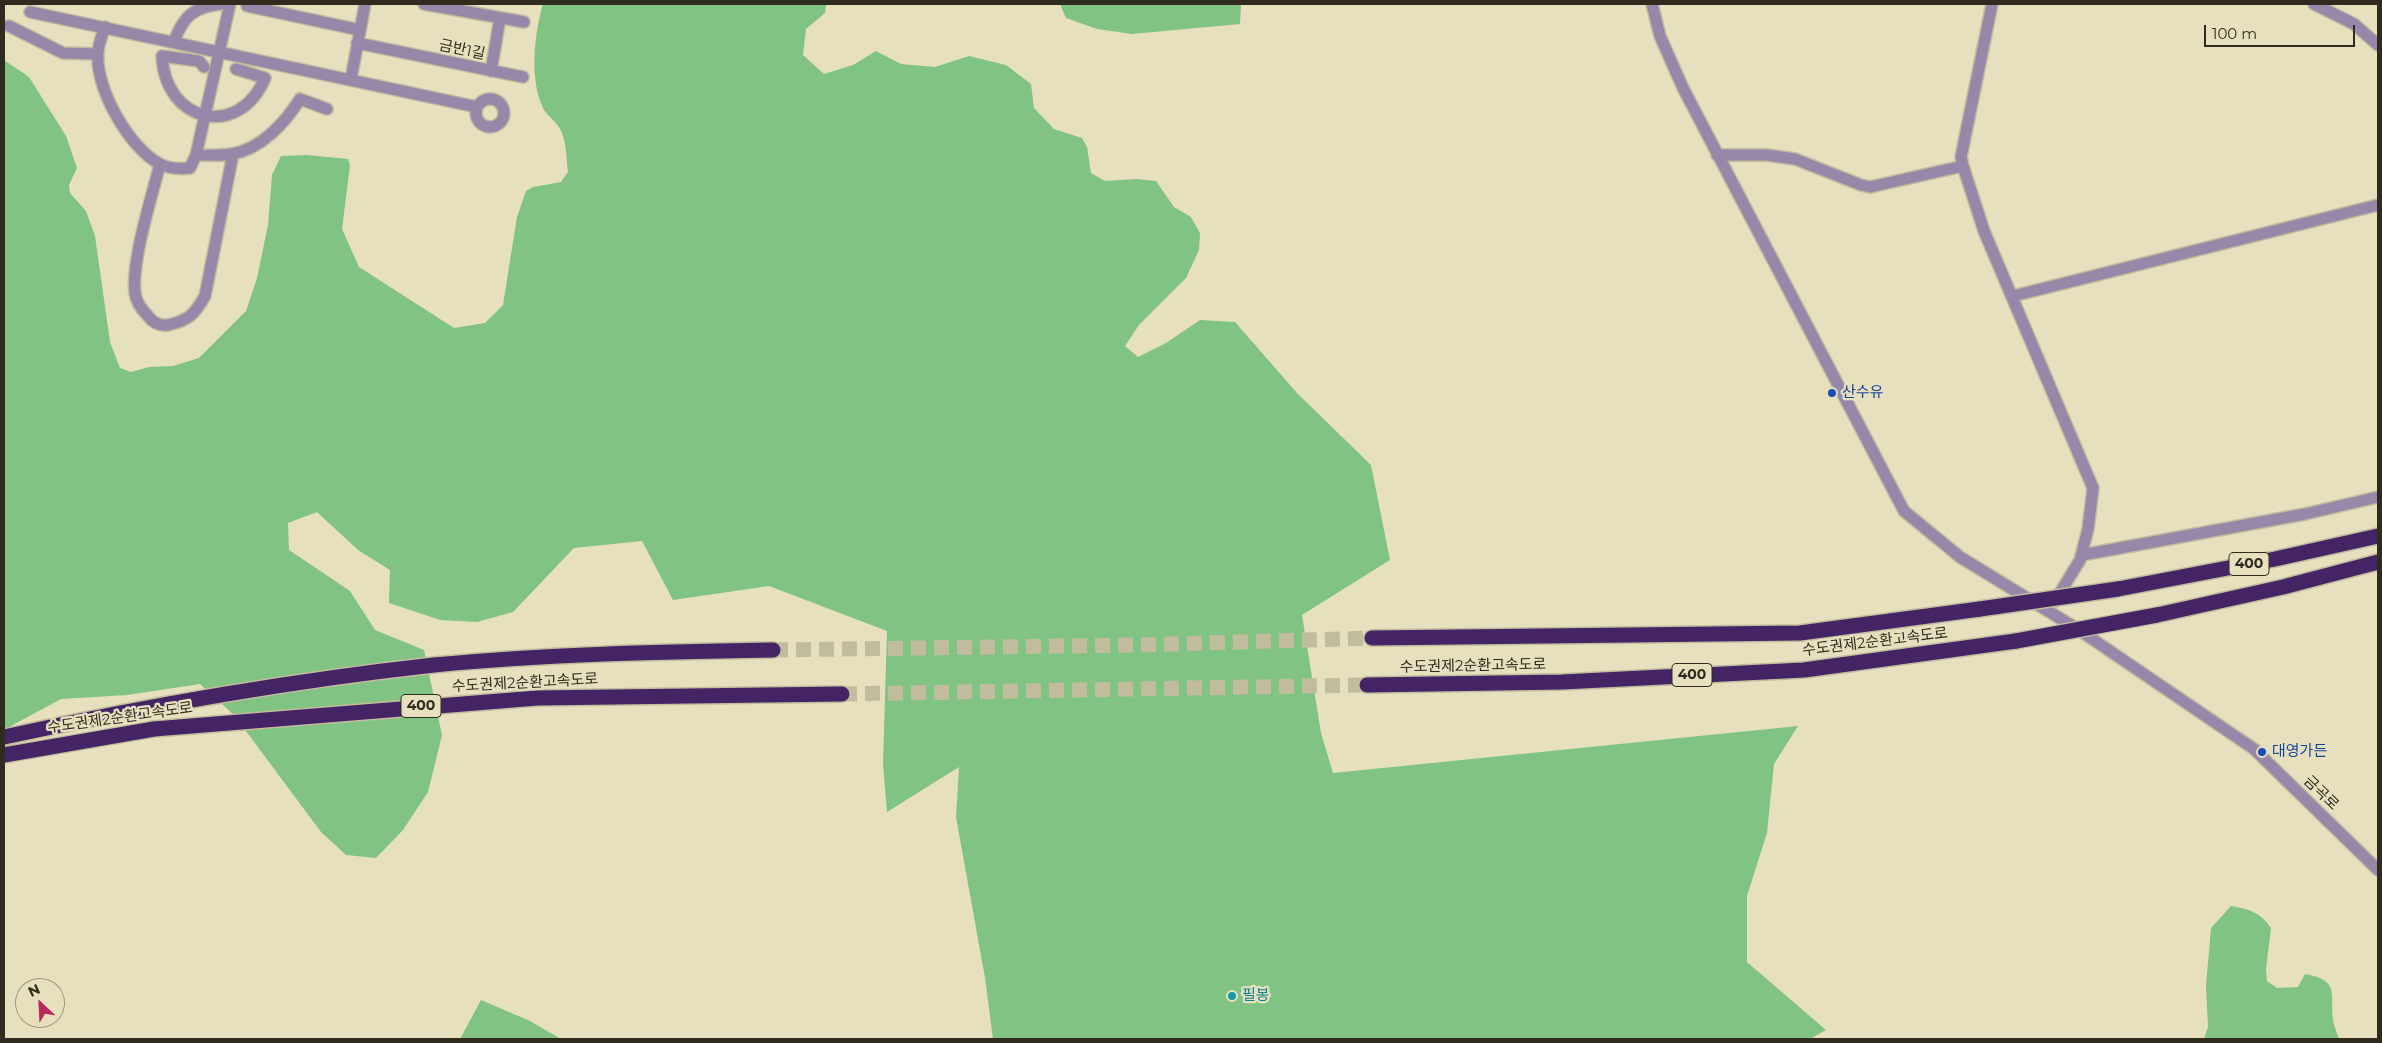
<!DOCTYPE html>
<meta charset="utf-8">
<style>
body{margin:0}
#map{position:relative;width:2382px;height:1043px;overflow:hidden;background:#e7e0bf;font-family:Montserrat,sans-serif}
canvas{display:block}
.frame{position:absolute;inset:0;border:5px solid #2f2c1f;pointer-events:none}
.north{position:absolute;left:15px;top:978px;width:50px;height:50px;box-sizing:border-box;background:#e7e0bf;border:1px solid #9d987f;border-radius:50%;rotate:335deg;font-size:14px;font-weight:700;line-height:20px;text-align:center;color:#2f2c1f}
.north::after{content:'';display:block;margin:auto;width:18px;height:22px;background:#b8295b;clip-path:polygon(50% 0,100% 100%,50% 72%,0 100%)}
.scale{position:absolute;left:2204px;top:25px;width:151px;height:22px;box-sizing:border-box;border:2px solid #2f2c1f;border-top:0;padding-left:6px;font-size:15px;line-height:18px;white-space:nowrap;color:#2f2c1f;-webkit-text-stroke:4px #e7e0bf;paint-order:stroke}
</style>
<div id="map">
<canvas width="2382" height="1043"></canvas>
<div class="frame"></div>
<div class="north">N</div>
<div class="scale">100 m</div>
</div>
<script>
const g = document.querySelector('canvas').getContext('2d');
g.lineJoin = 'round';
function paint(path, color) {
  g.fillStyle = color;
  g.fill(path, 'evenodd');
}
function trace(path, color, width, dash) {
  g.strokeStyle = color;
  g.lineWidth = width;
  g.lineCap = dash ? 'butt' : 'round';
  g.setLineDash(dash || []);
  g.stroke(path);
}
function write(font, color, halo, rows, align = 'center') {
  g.font = font + ' Montserrat,"Noto Sans KR",sans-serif';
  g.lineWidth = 4.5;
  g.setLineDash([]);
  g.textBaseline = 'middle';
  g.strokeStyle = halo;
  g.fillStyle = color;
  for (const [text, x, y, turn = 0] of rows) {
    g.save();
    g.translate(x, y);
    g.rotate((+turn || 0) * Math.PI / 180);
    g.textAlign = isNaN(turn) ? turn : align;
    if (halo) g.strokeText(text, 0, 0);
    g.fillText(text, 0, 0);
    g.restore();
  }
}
paint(new Path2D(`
 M543 4H826L825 13 806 29 803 55 824 74 853 65 876 51 901 64 935 67 969 56 1006 65 1031 84 1034 108 1054 129 1082 138 1087 147 1091 173 1105 181 1136 179 1156 181 1174 207 1191 217 1200 233 1199 250 1186 278 1139 325 1125 346 1138 357 1166 343 1200 320 1235 322 1297 393 1371 465 1390 560 1302 615 1321 733 1333 773 1798 726 1774 764 1767 833 1747 896V962L1826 1030 1810 1039H993L985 978 956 817 959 767 887 812 883 764 887 631 769 586 673 600 642 541 574 548 513 612 477 622 440 620 389 603 390 570 358 550 317 512 288 523 289 550 350 591 375 630 424 650 442 735 428 792 403 830 376 858 346 855 321 832 234 715 200 684 127 695 61 699 11 726 4 746V60L29 77 66 136 77 168 69 185 70 193 86 211 95 236 110 342 120 368 131 372 149 367 173 366 199 358 246 311 257 278 268 225 272 175 281 156 307 155 348 159 350 165 342 229 359 267 454 328 485 323 503 305 517 217 526 191 533 187 561 182 568 172C566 158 567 140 559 127 555 121 548 116 544 110 529 81 534 34 543 4Z
 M1060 4H1241L1240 24 1132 34 1097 29 1066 18Z
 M2231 906C2249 909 2260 912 2271 928L2266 969 2267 981 2277 988 2298 987 2305 974C2340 980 2330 993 2333 1020 2334 1026 2337 1033 2339 1039H2204L2208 1027 2206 986 2211 928Z
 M481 1000 530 1021 561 1039H460Z`), '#81c383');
trace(new Path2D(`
 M773 650 1139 645 1372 638
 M842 694 1367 685`), '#c2bc9f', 15, [15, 8]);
const minor = new Path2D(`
 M424 4 524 22
 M1652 4 1660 36 1683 88 1904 511 1960 557 2079 630 2254 749 2378 870
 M1992 4 1961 157 1963 166 1984 231 2093 488 2088 529 2080 560 2055 601
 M2314 4 2354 24 2378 45
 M247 6 360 30
 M30 12 477 107
 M9 26 63 53 97 54
 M105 27C102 35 98 45 98 53 95 88 129 148 160 164 169 169 180 169 190 168L196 155 230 4
 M174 42C183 16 194 7 221 4
 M357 43 523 77
 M204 67 199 61 162 56C165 123 239 140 265 78L236 69
 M491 71 500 18
 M351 79 365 4
 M476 113a14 14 0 1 1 28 0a14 14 0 1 1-28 0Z
 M196 155C208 155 220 156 232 154 261 149 285 123 300 99L327 109
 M1717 155H1767L1795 159 1861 185 1870 187 1963 166
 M160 164C152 196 131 262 135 293 136 301 142 310 148 316 153 323 159 326 168 325 189 320 194 315 205 296L233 154
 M2013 296 2378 205
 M2082 555 2305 514 2378 497`);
const highway = new Path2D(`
 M2118 589 2275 559 2378 536
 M2157 615 2283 587 2378 562
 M1372 638 1800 633 1980 609
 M1367 685 1562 682 1804 670 2016 641
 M4 737C146 706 289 681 434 665 547 654 660 652 773 650
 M4 755 154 729 537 698 842 694`);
trace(minor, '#c2bc9f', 14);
trace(highway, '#c2bc9f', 18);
trace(minor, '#9688a8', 11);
trace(highway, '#452465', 15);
const highwayBridge = new Path2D(`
 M1980 609 2118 589
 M2016 641 2157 615`);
trace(highwayBridge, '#c2bc9f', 18, []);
trace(highwayBridge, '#452465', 15);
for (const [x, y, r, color] of [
 [1832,393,5,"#1a4fb4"],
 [2262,752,5,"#1a4fb4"],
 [1232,996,5,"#0f9aa8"]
]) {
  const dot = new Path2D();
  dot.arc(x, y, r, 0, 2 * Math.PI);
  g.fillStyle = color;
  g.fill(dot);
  trace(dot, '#e7e0bf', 2);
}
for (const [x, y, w] of [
 [2249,564,40],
 [1692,675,40],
 [421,706,40]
]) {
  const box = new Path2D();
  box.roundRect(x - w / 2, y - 11.5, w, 23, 4);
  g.fillStyle = '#e7e0bf';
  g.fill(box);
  trace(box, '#2f2c1f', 1);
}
write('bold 14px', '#2f2c1f', null, [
 ["400",2249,564],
 ["400",1692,675],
 ["400",421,706]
]);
write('15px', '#2f2c1f', '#e7e0bf', [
 ["금반1길",462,50,12],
 ["수도권제2순환고속도로",1875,642,-7],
 ["수도권제2순환고속도로",1473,666,-1],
 ["수도권제2순환고속도로",525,683,-3],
 ["수도권제2순환고속도로",120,718,-8],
 ["금곡로",2321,793,44]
]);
write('15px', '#164399', '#e7e0bf', [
 ["산수유",1842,393],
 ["대영가든",2272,752]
], 'left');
write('15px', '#0d838f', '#e7e0bf', [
 ["필봉",1242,996]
], 'left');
</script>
